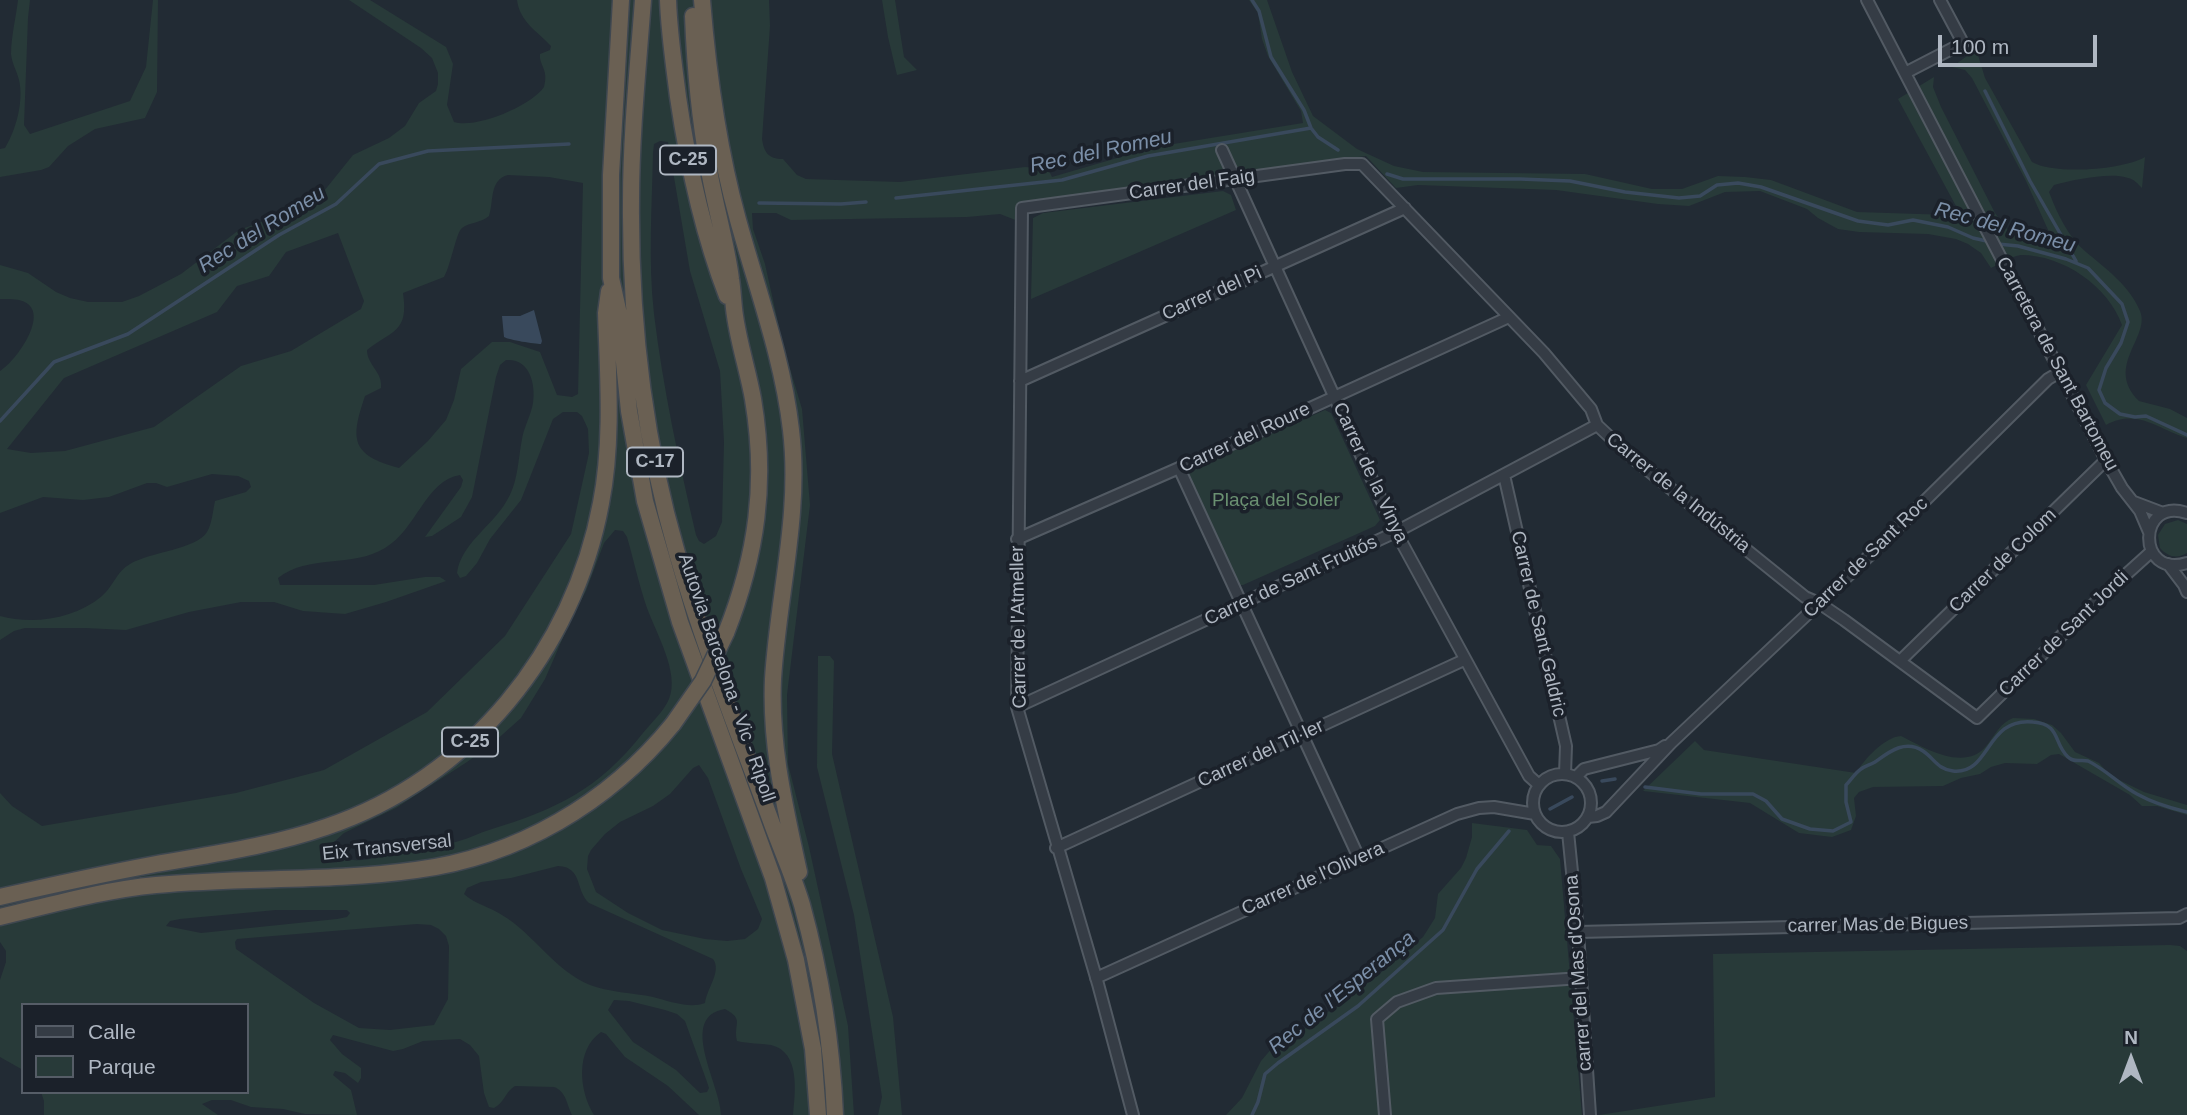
<!DOCTYPE html>
<meta charset="utf-8">
<style>
body{margin:0}
#map{position:relative;width:2187px;height:1115px;overflow:hidden;background:#222b34;font-family:Helvetica,sans-serif}
canvas{display:block}
.legend{position:absolute;left:21px;top:1003px;width:228px;height:91px;box-sizing:border-box;background:#1b212a;border:2px solid #565d67;margin:0;padding:9px 12px;list-style:none;font-size:21px;color:#afb7c2}
.legend li{display:flex;align-items:center;gap:14px;height:35px}
.legend b{width:35px;border:2px solid #565d67}
.north{position:absolute;left:2096px;top:1024px;width:70px;height:70px;-webkit-text-stroke:5px #1b212a;paint-order:stroke;rotate:0deg;font-size:19px;font-weight:700;line-height:28px;text-align:center;color:#afb7c2}
.north::after{content:'';display:block;margin:auto;width:24px;height:32px;background:#afb7c2;clip-path:polygon(50% 0,100% 100%,50% 72%,0 100%)}
.scale{position:absolute;left:1938px;top:35px;width:159px;height:32px;box-sizing:border-box;border:4px solid #afb7c2;border-top:0;padding-left:9px;font-size:21px;line-height:24px;white-space:nowrap;color:#afb7c2;-webkit-text-stroke:5px #1b212a;paint-order:stroke}
</style>
<div id="map">
<canvas width="2187" height="1115"></canvas>
<ul class="legend">
<li><b style="height:9px;background:#353c45"></b>Calle</li>
<li><b style="height:19px;background:#283a39"></b>Parque</li>
</ul>
<div class="north">N</div>
<div class="scale">100 m</div>
</div>
<script>
const g = document.querySelector('canvas').getContext('2d');
g.lineJoin = 'round';
function paint(path, color) {
  g.fillStyle = color;
  g.fill(path, 'evenodd');
}
function trace(path, color, width, dash) {
  g.strokeStyle = color;
  g.lineWidth = width;
  g.lineCap = dash ? 'butt' : 'round';
  g.setLineDash(dash || []);
  g.stroke(path);
}
function write(font, color, halo, rows, align = 'center') {
  g.font = font + ' Helvetica,sans-serif';
  g.lineWidth = 7;
  g.setLineDash([]);
  g.textBaseline = 'middle';
  g.strokeStyle = halo;
  g.fillStyle = color;
  for (const [text, x, y, turn = 0] of rows) {
    g.save();
    g.translate(x, y);
    g.rotate((+turn || 0) * Math.PI / 180);
    g.textAlign = isNaN(turn) ? turn : align;
    if (halo) g.strokeText(text, 0, 0);
    g.fillText(text, 0, 0);
    g.restore();
  }
}
paint(new Path2D(`
 M18 0H30L28 18 24 125 30 134 130 101 146 67 153 0H158L157 92 145 118 95 129 68 146 49 167 41 170 0 177V149L5 148C16 130 24 101 19 80 17 71 12 64 11 54 11 37 16 17 18 0Z
 M349 0H370L446 47 453 64 447 105 454 122C476 129 531 106 544 87 549 69 539 66 540 54L550 50 551 46C537 31 520 22 517 0H769L770 26 762 139C764 152 768 159 783 159L797 175 806 179 900 182 1025 167 1048 169 1052 177 1155 147 1303 123 1301 111 1268 56 1262 39 1258 13 1249 0H1267L1292 72 1313 116 1357 149 1394 166 1423 172 1585 174 1652 189H1682L1718 176 1745 177 1771 180 1857 212 1950 215 1957 208 1898 99 1934 77 1933 87 1941 107 1995 213 2007 229 2023 238 2044 243 2051 240 2049 232 2026 181 1972 78 1965 70 1952 67 1967 56 1974 42 1985 78 2032 162C2054 175 2123 170 2145 157L2142 188C2138 184 2134 179 2128 178 2110 172 2073 180 2054 185L2049 192C2057 213 2068 237 2086 252 2105 268 2130 286 2140 311 2151 337 2104 366 2139 401L2170 409 2187 418V438C2157 429 2138 408 2106 425L2086 385 2122 325C2108 286 2063 255 2021 255 2011 256 2000 264 1991 268L1981 253 1968 244 1956 239 1928 234 1859 232 1838 229 1818 218 1807 209 1760 191 1725 192 1689 206 1658 204 1556 190 1418 185 1396 188 1366 156 1019 202 1018 221 1000 214 967 217 791 220 776 213H752L753 229 765 264 783 345 802 409 810 505 787 695 788 764 809 847 848 1026 854 1115H793C795 1093 801 1052 771 1045 760 1043 749 1044 737 1041 733 1023 745 1020 725 1009 677 1017 721 1085 721 1115H699L668 1086 625 1057 606 1034 601 1032C575 1050 579 1091 594 1115H572C567 1105 566 1091 554 1087L515 1086C506 1091 504 1103 494 1108L489 1107 484 1093 479 1056 470 1045 460 1039 423 1041 403 1049 393 1051 333 1035 330 1040 342 1054 361 1068V1078L358 1083 345 1073 335 1071 333 1075 351 1090 357 1115 305 1114 283 1109 251 1107 231 1100H212L202 1104 218 1115H44V1101L41 1092H247V1005H23V1070L0 1057V980L6 962V951L0 942V793L12 806 42 826 236 793 324 770 427 712 505 636 571 534 589 453 588 429 582 416 577 412H563L553 419 521 500 490 539 477 563 466 576 460 578 457 573C461 544 492 526 506 502 518 484 518 460 522 439 524 427 531 415 533 403 536 383 529 358 506 360L500 365 496 377 472 497 461 517 432 536 425 537 461 487 463 480 460 475C425 481 417 529 385 548 353 568 308 554 278 578L280 585H374L425 577H440L446 581 386 602 345 614 303 611 274 602H241L189 612 126 630 85 628H25L14 631 0 640V616C33 625 75 619 102 596 113 587 116 572 130 564 150 552 197 549 207 532 212 524 213 510 215 501L246 492 251 487 249 481 238 476 212 474 167 487 156 483H147L109 497 83 500 43 497 0 513V371C14 363 47 319 28 304 20 298 9 299 0 299V265L28 273 56 292 70 298 88 302H122L139 296 181 274 239 230 295 210 320 196 353 155 389 138 405 126 419 103 436 91 438 84V73L432 58 421 48ZM660 141 668 142 690 271 720 371 724 442 722 522 716 536 704 544 699 541 696 535C679 462 663 388 654 314 648 261 652 206 653 153L654 144ZM508 175 549 177 583 183 578 394 572 397 557 395 540 352 510 342H492L461 369 454 400 446 420 428 441 399 468C351 455 350 440 365 396L381 388C383 372 367 365 367 350 392 330 409 333 403 293L444 277C451 265 456 233 462 228 470 222 481 223 489 216 494 201 489 180 508 175ZM338 233 364 301 361 309 291 351 241 366 154 427 65 451 31 453 7 449 64 378 217 312 237 286 269 276 286 252ZM615 530 623 531 627 537C634 561 639 585 647 608 656 633 680 673 669 699 664 711 651 723 643 733 598 790 557 809 489 830 479 833 470 838 459 841 441 847 422 849 402 852 381 855 349 870 332 850L333 843 344 833 396 808 467 762 493 743 521 718 545 679 572 617 586 591 604 543ZM699 765 708 778 741 869 762 919 758 929 745 939 727 941 705 939 662 930 628 913 596 892 587 869 588 856 591 850 605 834 620 822 653 806 670 794 693 768ZM558 866C583 867 575 890 589 903L713 959C722 971 707 988 705 1003 689 1009 669 1001 653 997 634 993 607 992 590 985 554 970 534 934 502 915 490 907 475 904 464 894L467 888 481 882 511 878ZM276 910H347L350 913 347 917 337 919 201 933 166 926 170 921 180 919ZM417 924 431 925 439 929 446 936 449 946 448 999 434 1025 390 1030 359 1028 314 1003 236 949 235 942 237 939ZM614 1000 629 1001 665 1010 677 1014 685 1021 707 1082 709 1088 707 1092 700 1093 676 1070 633 1042 608 1010Z
 M882 0H895L904 57 917 70 897 75 888 37Z
 M1223 191 1231 195 1236 210 1031 299 1033 218 1043 213Z
 M1325 410 1331 413 1380 520 1375 526 1243 585H1238L1185 475 1188 471Z
 M2178 520 2187 524V553C2177 559 2168 557 2160 548L2158 535 2165 524Z
 M818 656H830L834 661 832 754 893 1017 902 1115H878L882 1097 854 915 817 767Z
 M2013 718 2034 719 2052 725 2061 733 2075 752 2099 763 2111 776 2144 792 2187 805V815L2157 806H2142L2130 795 2059 754 2051 755 2037 764 2005 763 1991 767 1980 774 1961 778 1943 786 1873 787 1859 792 1854 798 1856 816 1851 830 1832 837 1799 833 1750 803 1643 791 1695 741 1704 750 1856 773C1864 760 1884 737 1901 736 1925 748 1965 773 1987 745 1995 735 2000 723 2013 718Z
 M1472 823 1527 830 1537 845 1551 846 1560 859 1582 1115H1226L1242 1098 1261 1061 1273 1047 1306 1028 1373 979 1423 937 1435 918 1438 894 1461 868 1466 858 1472 837Z
 M2170 945 2180 946 2187 951V1115H1599L1715 1097 1713 954Z`), '#283a39');
paint(new Path2D(`
 M534 310 542 341 541 344C535 344 509 340 504 337L502 316H520Z`), '#39495c');
trace(new Path2D(`
 M1252 0 1259 11 1271 57 1304 110 1311 128 1318 137 1338 150
 M1985 91 2030 181 2076 261
 M1387 174 1403 179H1520L1570 181 1625 192 1679 198 1700 196 1717 185 1738 183 1761 187 1858 221 1888 225 1913 220 1948 227 1973 238 1991 242
 M896 198 1062 180 1148 156 1311 128
 M759 203 841 204 866 202
 M1998 244 2018 246 2066 259 2088 268 2122 304 2128 322 2121 343 2106 368 2099 390 2105 403 2120 414 2135 417 2146 416 2187 435
 M0 421 54 362 128 334 279 235 336 204 379 164 428 151 569 144
 M1602 781 1615 779
 M1645 787 1701 794H1753L1766 801 1782 819 1810 829 1833 831 1851 822 1846 802V785C1851 780 1855 773 1861 769 1865 766 1870 765 1875 762 1889 752 1905 739 1923 751 1934 758 1937 769 1953 771 1991 775 1985 717 2033 722 2061 724 2053 743 2068 757 2074 763 2081 759 2088 761 2105 769 2120 785 2137 794 2153 803 2170 808 2187 812
 M1550 809 1572 797
 M1252 1115 1258 1102 1265 1074 1278 1063 1358 1006 1443 930 1477 869 1509 831`), '#39495c', 3.5);
const minor = new Path2D(`
 M1867 0 2106 460 2122 488 2140 511 2149 532
 M1905 73 1963 43 1940 0
 M1222 150 1396 532 1529 776 1539 785
 M1020 381 1405 208
 M1179 468 1359 858
 M1504 475 1566 746 1565 774
 M2134 502 2163 513
 M2187 513C2137 496 2136 579 2187 563
 M1017 539 1179 468 1509 317
 M2168 564 2184 585 2187 592
 M1900 661 2106 460
 M1017 707 1396 532 1597 425
 M1533 803a29 29 0 1 1 58 0a29 29 0 1 1-58 0Z
 M1576 777 1584 769 1659 750 1665 746
 M1588 817 1597 816 1606 812 1671 743 1868 557 2048 379 2060 372
 M1568 832 1578 932 1590 1115
 M1056 848 1464 660
 M1578 932 2179 918 2187 914
 M1096 978 1457 814 1479 808 1494 807 1535 814
 M1133 1115 1098 984 1017 707 1022 208 1345 164H1362L1544 353 1591 409 1597 425 1629 455 1805 597 1819 603 1844 620 1977 718 2100 598 2152 551
 M1385 1115 1377 1019 1397 1002 1436 988 1581 978`);
const highway = new Path2D(`
 M621 0 611 175V278L619 314 629 411 645 501 680 622 773 878 796 960 813 1049 818 1115
 M643 0C638 67 631 134 631 201 630 318 644 440 677 553 703 645 739 734 772 824 782 851 794 878 802 905 821 974 832 1044 835 1115
 M668 0C669 32 674 65 678 97 688 165 702 231 727 296
 M702 0C708 74 718 148 738 220 757 289 783 359 791 430 801 514 778 596 773 679 770 746 785 807 799 872
 M693 16C695 66 699 116 708 164 714 203 726 240 731 279 733 291 733 304 735 316 739 344 748 371 753 399 767 482 757 555 726 633
 M0 897C52 885 103 874 156 864 213 854 271 846 326 827 470 779 574 650 601 503 613 442 608 375 606 313L609 291
 M0 917C51 905 103 890 156 885 242 877 330 882 416 870 517 857 609 803 673 724`);
trace(minor, '#525a63', 14);
trace(highway, '#3f4750', 19);
trace(minor, '#353c45', 10);
trace(highway, '#6a6053', 16);
const highwayBridge = new Path2D(`
 M673 724 703 681 726 633`);
trace(highwayBridge, '#3f4750', 19, []);
trace(highwayBridge, '#6a6053', 16);
for (const [x, y, w] of [
 [688,160,56],
 [655,462,56],
 [470,742,56]
]) {
  const box = new Path2D();
  box.roundRect(x - w / 2, y - 14.5, w, 29, 5);
  g.fillStyle = '#1b212a';
  g.fill(box);
  trace(box, '#afb7c2', 2);
}
write('bold 18px', '#afb7c2', null, [
 ["C-25",688,160],
 ["C-17",655,462],
 ["C-25",470,742]
]);
write('19px', '#afb7c2', '#1b212a', [
 ["Carrer del Faig",1192,185,-8],
 ["Carrer del Pi",1212,294,-24],
 ["Carretera de Sant Bartomeu",2057,364,62],
 ["Carrer del Roure",1245,438,-25],
 ["Carrer de la Vinya",1370,473,65],
 ["Carrer de la Indústria",1678,493,39],
 ["Carrer de Sant Roc",1866,558,-44],
 ["Carrer de Colom",2003,561,-44],
 ["Carrer de Sant Fruitós",1291,581,-25],
 ["Carrer de Sant Galdric",1538,624,77],
 ["Carrer de l'Atmeller",1019,627,-91],
 ["Carrer de Sant Jordi",2064,634,-44],
 ["Autovia Barcelona - Vic - Ripoll",726,678,71],
 ["Carrer del Til·ler",1261,754,-25],
 ["Eix Transversal",387,848,-6],
 ["Carrer de l'Olivera",1313,879,-24],
 ["carrer Mas de Bigues",1878,925,-1],
 ["carrer del Mas d'Osona",1579,973,-94]
]);
write('19px', '#6a9071', '#1b212a', [
 ["Plaça del Soler",1276,501]
]);
write('italic 21px', '#7b8fa8', '#1b212a', [
 ["Rec del Romeu",1101,152,-12],
 ["Rec del Romeu",2005,228,15],
 ["Rec del Romeu",262,230,-32],
 ["Rec de l'Esperança",1342,993,-39]
]);
</script>
